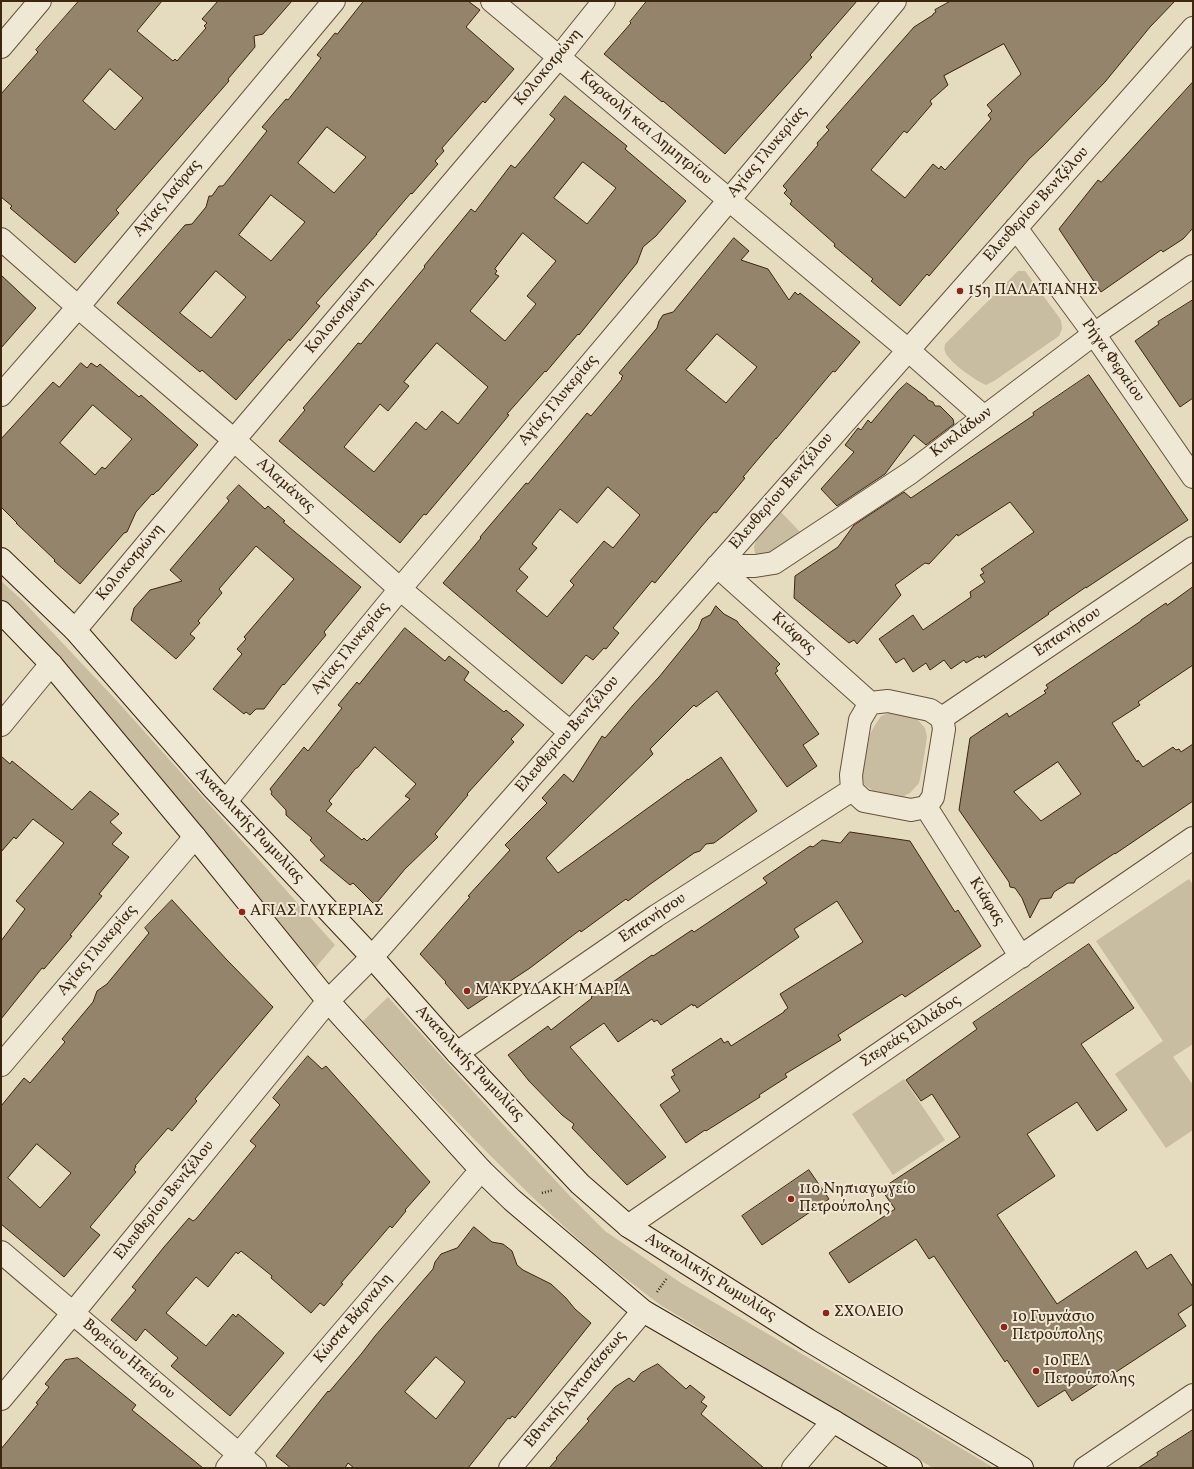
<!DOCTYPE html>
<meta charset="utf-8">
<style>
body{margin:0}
#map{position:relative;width:1194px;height:1469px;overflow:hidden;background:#e5dbbf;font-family:Vollkorn,serif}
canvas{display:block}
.frame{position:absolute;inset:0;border:2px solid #3c2610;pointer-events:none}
</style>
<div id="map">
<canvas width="1194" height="1469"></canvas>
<div class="frame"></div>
</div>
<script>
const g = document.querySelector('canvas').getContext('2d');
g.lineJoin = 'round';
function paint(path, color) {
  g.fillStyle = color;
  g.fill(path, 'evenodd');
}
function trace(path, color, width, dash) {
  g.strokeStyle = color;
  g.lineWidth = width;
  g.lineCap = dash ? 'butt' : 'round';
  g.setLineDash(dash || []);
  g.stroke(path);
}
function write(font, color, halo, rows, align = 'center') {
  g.font = font + ' Vollkorn,serif';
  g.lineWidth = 4;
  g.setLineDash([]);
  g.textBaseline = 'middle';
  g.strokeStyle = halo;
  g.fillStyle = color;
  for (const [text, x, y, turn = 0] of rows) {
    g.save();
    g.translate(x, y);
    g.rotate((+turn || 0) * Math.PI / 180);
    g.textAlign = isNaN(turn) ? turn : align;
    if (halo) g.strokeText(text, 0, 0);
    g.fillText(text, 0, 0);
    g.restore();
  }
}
paint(new Path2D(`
 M1018 271H1025L1061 320 1062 329 1059 336 994 381 986 385C976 381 947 361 945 351 944 350 945 345 945 344Z
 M781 512 801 533 766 556 761 557 755 553 754 547 756 540Z
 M1 581 23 601 117 701 335 945 316 967 106 715 14 611 1 599Z
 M889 713 916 718 925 728 927 737 922 769 919 783 910 793 902 797 874 792 864 784 862 774 870 734 875 725 881 716Z
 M1189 879 1193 885V1044L1173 1057 1193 1085V1130L1166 1148 1115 1074 1163 1041 1096 941Z
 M388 997 508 1130 570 1196 605 1231 681 1283 884 1402 994 1468H933L662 1306C637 1287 612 1269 588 1248 508 1178 436 1099 362 1022Z
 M904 1079 945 1140 893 1175 852 1114Z`), '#c8bca1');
const building = new Path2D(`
 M79 1H162L137 31 173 61 175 59 177 61 206 28 204 26 207 23 202 19 218 1H292L263 34 254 36 255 47 228 79 229 81 116 210 119 213 75 263 10 208 12 206 1 197V94L38 52 36 50ZM110 69 143 98 115 130 83 101Z
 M364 1H468L480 10 466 27 514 69 485 103 483 101 442 148 444 151 435 161 438 164 412 194 411 193 376 234H377L316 303 320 306 290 341 289 339 236 400 202 370 200 372 117 303 185 225 192 224 206 207 209 196H212L219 186H223L267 131 262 127 286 99 288 100 321 58 317 55 335 33 337 34ZM327 127 366 157 334 193 298 163ZM271 195 305 222 271 261 239 235ZM216 271 246 297 211 338 180 313Z
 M647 1H857L810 55 812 57 725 154 663 101 662 102 604 54 631 23 630 22Z
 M951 1H1175L1150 27 1105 82 1042 147 1029 159 929 276 927 274 900 306 871 281 873 279 834 246 835 244 790 204 792 201 784 193 787 190 783 186 818 145 817 143 829 130 826 127 914 27 933 15V14L936 12 935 10ZM1004 44 1021 74 987 105 992 111 988 115 991 119 945 170 941 166 939 169 933 164 905 198 871 170 904 131 907 133 932 104 930 101 948 85 944 76Z
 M1193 82V228L1183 239 1163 252 1161 250 1101 292 1059 229 1098 180 1101 182Z
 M565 96 627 146 625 149 686 201 656 236 643 247 637 263 579 335 578 334 546 372 545 371 507 414 509 415 468 465 426 515 424 514 400 543 279 441 305 410 303 408 333 373 358 343 361 344 425 267 424 266 471 209 475 212 511 165 515 168 530 150 555 119 550 115ZM583 162 616 188 587 224 554 198ZM523 233 556 261 527 296 536 304 505 341 470 311 499 276 495 274 497 271 495 269ZM437 343 488 387 458 424 442 411 426 430 416 422 374 472 344 447 380 404 388 411 409 386 404 382Z
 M734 238 749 251 741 260 768 269 789 300 795 292 798 295 800 293 860 342 835 372 833 371 776 439V438L743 477 745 478 716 513 714 512 701 527 655 583 652 581 613 628 619 633 606 649 604 648 593 660 586 655 562 684 443 583 481 538 480 537 497 517 526 483 528 484 587 413 591 416 622 379 621 378 623 376 619 373 657 328 659 321 663 315 673 312ZM717 334 757 367 726 403 686 370ZM608 487 640 515 613 548 604 541 570 581 574 585 547 617 516 591 528 577 519 569 537 548 532 544 560 509 577 523Z
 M1 275 36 308 1 348Z
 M1193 300V398L1180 407 1135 341 1159 324 1158 322Z
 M81 363 87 368 91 363 97 367 100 364 139 397 141 395 198 445 158 491H157L153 495 152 494 136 512 127 532 124 533 80 584 54 561 55 560 16 523H17L1 507V439L53 382 59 387ZM93 405 132 439 105 469 102 467 95 475 60 443Z
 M1089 375 1188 520 1086 588V587L1048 613 1049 614 985 658 984 655 979 658 978 656 966 663 964 660 951 669 944 660 930 670 926 663 913 672 904 658 896 663 879 639 913 615 923 630 971 597 970 592 985 582 980 575 984 573 981 569 1034 532 1010 502 958 536 957 534 929 564 925 563 895 585 901 595 857 644 854 640 849 643 794 598 795 576 838 547 854 525 904 492 911 498 1034 415 1033 413Z
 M907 383 926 397 928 400 933 402 935 406H940L953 419 954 424 926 445 914 435 885 474 837 506 821 489 854 452 845 445 858 428 861 430 868 420 871 423 898 391Z
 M239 485 265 509 268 506 285 521 283 522 361 587 324 632 326 635 284 685 283 684 264 709H256L250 715 246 712 244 714 213 689 242 654 237 649 246 639 244 637 294 579 256 546 219 589 222 593 198 621 200 623 190 634 195 638 176 659 131 620 134 608 150 590 182 581 170 570 229 501 227 498Z
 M1193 587V665L1138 702 1140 705 1112 723 1137 762 1138 760 1143 767 1173 747 1176 750 1179 749 1181 752 1193 744V801L1115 854V853L1076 879 1074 883H1068L1054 892 1051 898 1040 899 1030 918 1022 898 1015 888 1010 887 1009 882 959 810 970 738 1007 713 1009 717 1046 693 1044 691 1048 688 1046 685 1141 621V620L1166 603 1167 605ZM1058 762 1081 794 1041 821 1014 792Z
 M716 606 724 614 737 621 739 624 780 664 776 668 778 671 775 673 819 734 803 745 817 766 787 787 717 691 696 707 694 705 650 749 653 754 546 858 558 873 688 779V780L721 757 757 811 714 843 706 844 700 851 694 853 649 885 628 901 626 899 581 932 580 930 530 968 468 1009 445 983 446 982 420 954 470 897 468 896 510 850 505 845 547 803 542 798 564 774 573 782 602 736 605 738 633 705 659 677 698 629 702 619 710 615Z
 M405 628 445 661 449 656 469 672 464 680 504 712 506 710 524 725 511 739 514 742 467 794 468 795 435 834 438 837 405 869 375 905 353 883 350 885 320 860 325 856 310 840 312 838 286 815V810L271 794 272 792 270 789 304 747 308 751 342 708 338 705 357 682 359 684ZM375 747 416 784 405 796 410 799 367 841 364 838 362 840 326 811 332 804 329 801 356 768H357Z
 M1 756 10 764 12 761 72 810 90 791 119 814 110 822 122 833 112 844 129 857 99 894 102 896 70 935 72 936 44 969 42 968 1 1019V941L25 909 16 901 64 843 33 819 16 839 14 837 1 852Z
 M850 832 910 841 955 912 958 910 981 946 905 997 902 994 838 1035 841 1040 785 1074 787 1077 759 1095 760 1097 706 1131 705 1130 686 1143 660 1105 680 1091 671 1077 675 1075 672 1070 721 1038 724 1043 728 1041 731 1046 784 1012V1011L788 1008 780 994 863 942 837 901 794 929 799 937 697 1008 695 1005 693 1006 692 1004 661 1025 657 1020 654 1022 652 1019 618 1042 604 1023 570 1047 666 1157 627 1185 572 1128 574 1124 562 1115 529 1081 508 1055 548 1026 551 1030 592 998 591 997 652 955 653 956 692 930 694 932 767 883 763 878 810 846 813 847 822 840 840 843Z
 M172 900 227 960 273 1007 195 1099 197 1101 172 1131 168 1128 135 1166H136L134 1170 136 1172 90 1227 100 1235 64 1277 1 1224V1106L24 1078 30 1083 65 1042 62 1039 93 1002 97 991 107 984 149 933 145 928ZM37 1144 71 1173 40 1208 8 1178Z
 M1089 944 1134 1008 1081 1044 1127 1110 1097 1131 1077 1102 1027 1134 1055 1176 997 1215 1057 1304 1136 1251 1147 1269 1171 1254 1193 1287V1304L1178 1314 1186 1326 1072 1401 1065 1390 1038 1407 1007 1360 1005 1362 934 1256 929 1259 916 1239 849 1283 829 1253 895 1209 881 1189 960 1137 932 1094 921 1101 906 1080 977 1029 973 1023Z
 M308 1056 322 1069 326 1066 430 1182 405 1210 406 1211 392 1228 390 1226 341 1283 343 1284 324 1306 320 1303 311 1313 271 1278 272 1276 241 1251 238 1254 236 1252 208 1287 196 1277 166 1313 206 1346 233 1314 236 1317 238 1314 284 1353 230 1416 171 1366 178 1358 145 1329 136 1341 111 1320 136 1290 132 1287 164 1247 189 1218 193 1221 196 1219 256 1146 250 1141 280 1105 273 1098Z
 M809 1170 829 1199 762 1245 742 1216Z
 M474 1227 492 1242 503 1244 512 1251 517 1265 523 1270 551 1284 566 1298 575 1309 591 1323 515 1418 512 1416 510 1419 508 1418 468 1468H354L348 1463 345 1468H291L276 1456 328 1391 329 1392 362 1353 375 1336 433 1269 435 1262 441 1254 457 1248ZM436 1357 465 1382 436 1419 405 1392Z
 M78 1358 136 1405 132 1410 203 1468H1V1449L38 1404 36 1403 49 1387 45 1384 65 1360Z
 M658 1364 686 1389 690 1385 705 1397 701 1402 707 1406 701 1414 764 1468H549L557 1459 556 1458 589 1421 587 1419 615 1387 629 1378 634 1382 641 1373Z
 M1193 1430V1468H1138L1158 1455 1157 1453Z`);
paint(building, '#94846b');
trace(building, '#3c2610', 1);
const street = new Path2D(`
 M492 1 908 350 984 417
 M1 47 40 1
 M1016 228 1094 334 1193 477
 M1 239 78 307 234 440 400 589 570 732
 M1 395 78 307 334 1
 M717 566H755L774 563 910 473 1094 334 1193 266
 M717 566 870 703
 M75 630 234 440 559 57 604 1
 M888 701 930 710 942 718 944 729 933 797 926 807 911 810 864 801 852 790 851 775 860 720 870 703Z
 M942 718 1193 548
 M1 725 51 664
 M226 801 400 589 729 200 895 1
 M926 807 1021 957
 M457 1053 656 916 852 790
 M1 1065 195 837
 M628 1226 1193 838
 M1 1252 255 1468
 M1 1399 73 1313 328 1001 372 957 1193 28
 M227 1468 481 1170
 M510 1468 643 1311
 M793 1468 833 1421
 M1085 1468 1193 1395`);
const secondary = new Path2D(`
 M1 559 75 630 214 789 372 957 457 1053 580 1184 628 1226 808 1340 1022 1468
 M1 612 51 664 195 837 328 1001 481 1170 512 1200 643 1311 833 1421 911 1468`);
trace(street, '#66533c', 24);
trace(secondary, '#3c2610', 24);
trace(new Path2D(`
 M542 1193 553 1190
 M657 1292 667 1278`), '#3c2610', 2.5, [1, 2]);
trace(street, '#eee8d5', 22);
trace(secondary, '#eee8d5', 22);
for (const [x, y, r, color] of [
 [960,291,4,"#8f2418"],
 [242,912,4,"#8f2418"],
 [467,991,4,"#8f2418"],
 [791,1199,4,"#8f2418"],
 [826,1313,4,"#8f2418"],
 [1004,1327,4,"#8f2418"],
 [1036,1371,4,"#8f2418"]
]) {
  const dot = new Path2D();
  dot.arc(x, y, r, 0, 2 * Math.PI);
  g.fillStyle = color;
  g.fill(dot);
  trace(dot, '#eee8d5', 1.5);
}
write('16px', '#3c2610', '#eee8d5', [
 ["Κολοκοτρώνη",549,68,-50],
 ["Καραολή και Δημητρίου",645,129,40],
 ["Αγίας Γλυκερίας",768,153,-50],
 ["Αγίας Λαύρας",168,199,-50],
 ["Ελευθερίου Βενιζέλου",1037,205,-48],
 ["Κολοκοτρώνη",340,316,-50],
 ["Ρήγα Φεραίου",1112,361,55],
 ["Αγίας Γλυκερίας",559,401,-50],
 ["Κυκλάδων",962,433,-37],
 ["Αλαμάνας",285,486,42],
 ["Ελευθερίου Βενιζέλου",782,492,-49],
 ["Κολοκοτρώνη",131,563,-50],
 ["Επτανήσου",1068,633,-34],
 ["Κιάφας",793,634,42],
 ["Αγίας Γλυκερίας",351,649,-51],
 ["Ελευθερίου Βενιζέλου",568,735,-49],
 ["Ανατολικής Ρωμυλίας",249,826,47],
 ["Κιάφας",986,902,58],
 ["Επτανήσου",653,919,-34],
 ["Αγίας Γλυκερίας",98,951,-50],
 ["Στερεάς Ελλάδος",911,1032,-34],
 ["Ανατολικής Ρωμυλίας",469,1064,47],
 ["Ελευθερίου Βενιζέλου",165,1201,-51],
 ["Ανατολικής Ρωμυλίας",710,1278,32],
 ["Κώστα Βάρναλη",354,1319,-50],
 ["Βορείου Ηπείρου",128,1360,40],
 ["Εθνικής Αντιστάσεως",576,1390,-50]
]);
write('16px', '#3c2610', '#eee8d5', [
 ["15η ΠΑΛΑΤΙΑΝΗΣ",968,291],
 ["ΑΓΙΑΣ ΓΛΥΚΕΡΙΑΣ",250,912],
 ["ΜΑΚΡΥΔΑΚΗ ΜΑΡΙΑ",475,991],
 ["11ο Νηπιαγωγείο",799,1190],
 ["Πετρούπολης",799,1208],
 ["ΣΧΟΛΕΙΟ",834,1313],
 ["1ο Γυμνάσιο",1012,1318],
 ["Πετρούπολης",1012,1336],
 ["1ο ΓΕΛ",1044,1362],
 ["Πετρούπολης",1044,1380]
], 'left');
</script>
